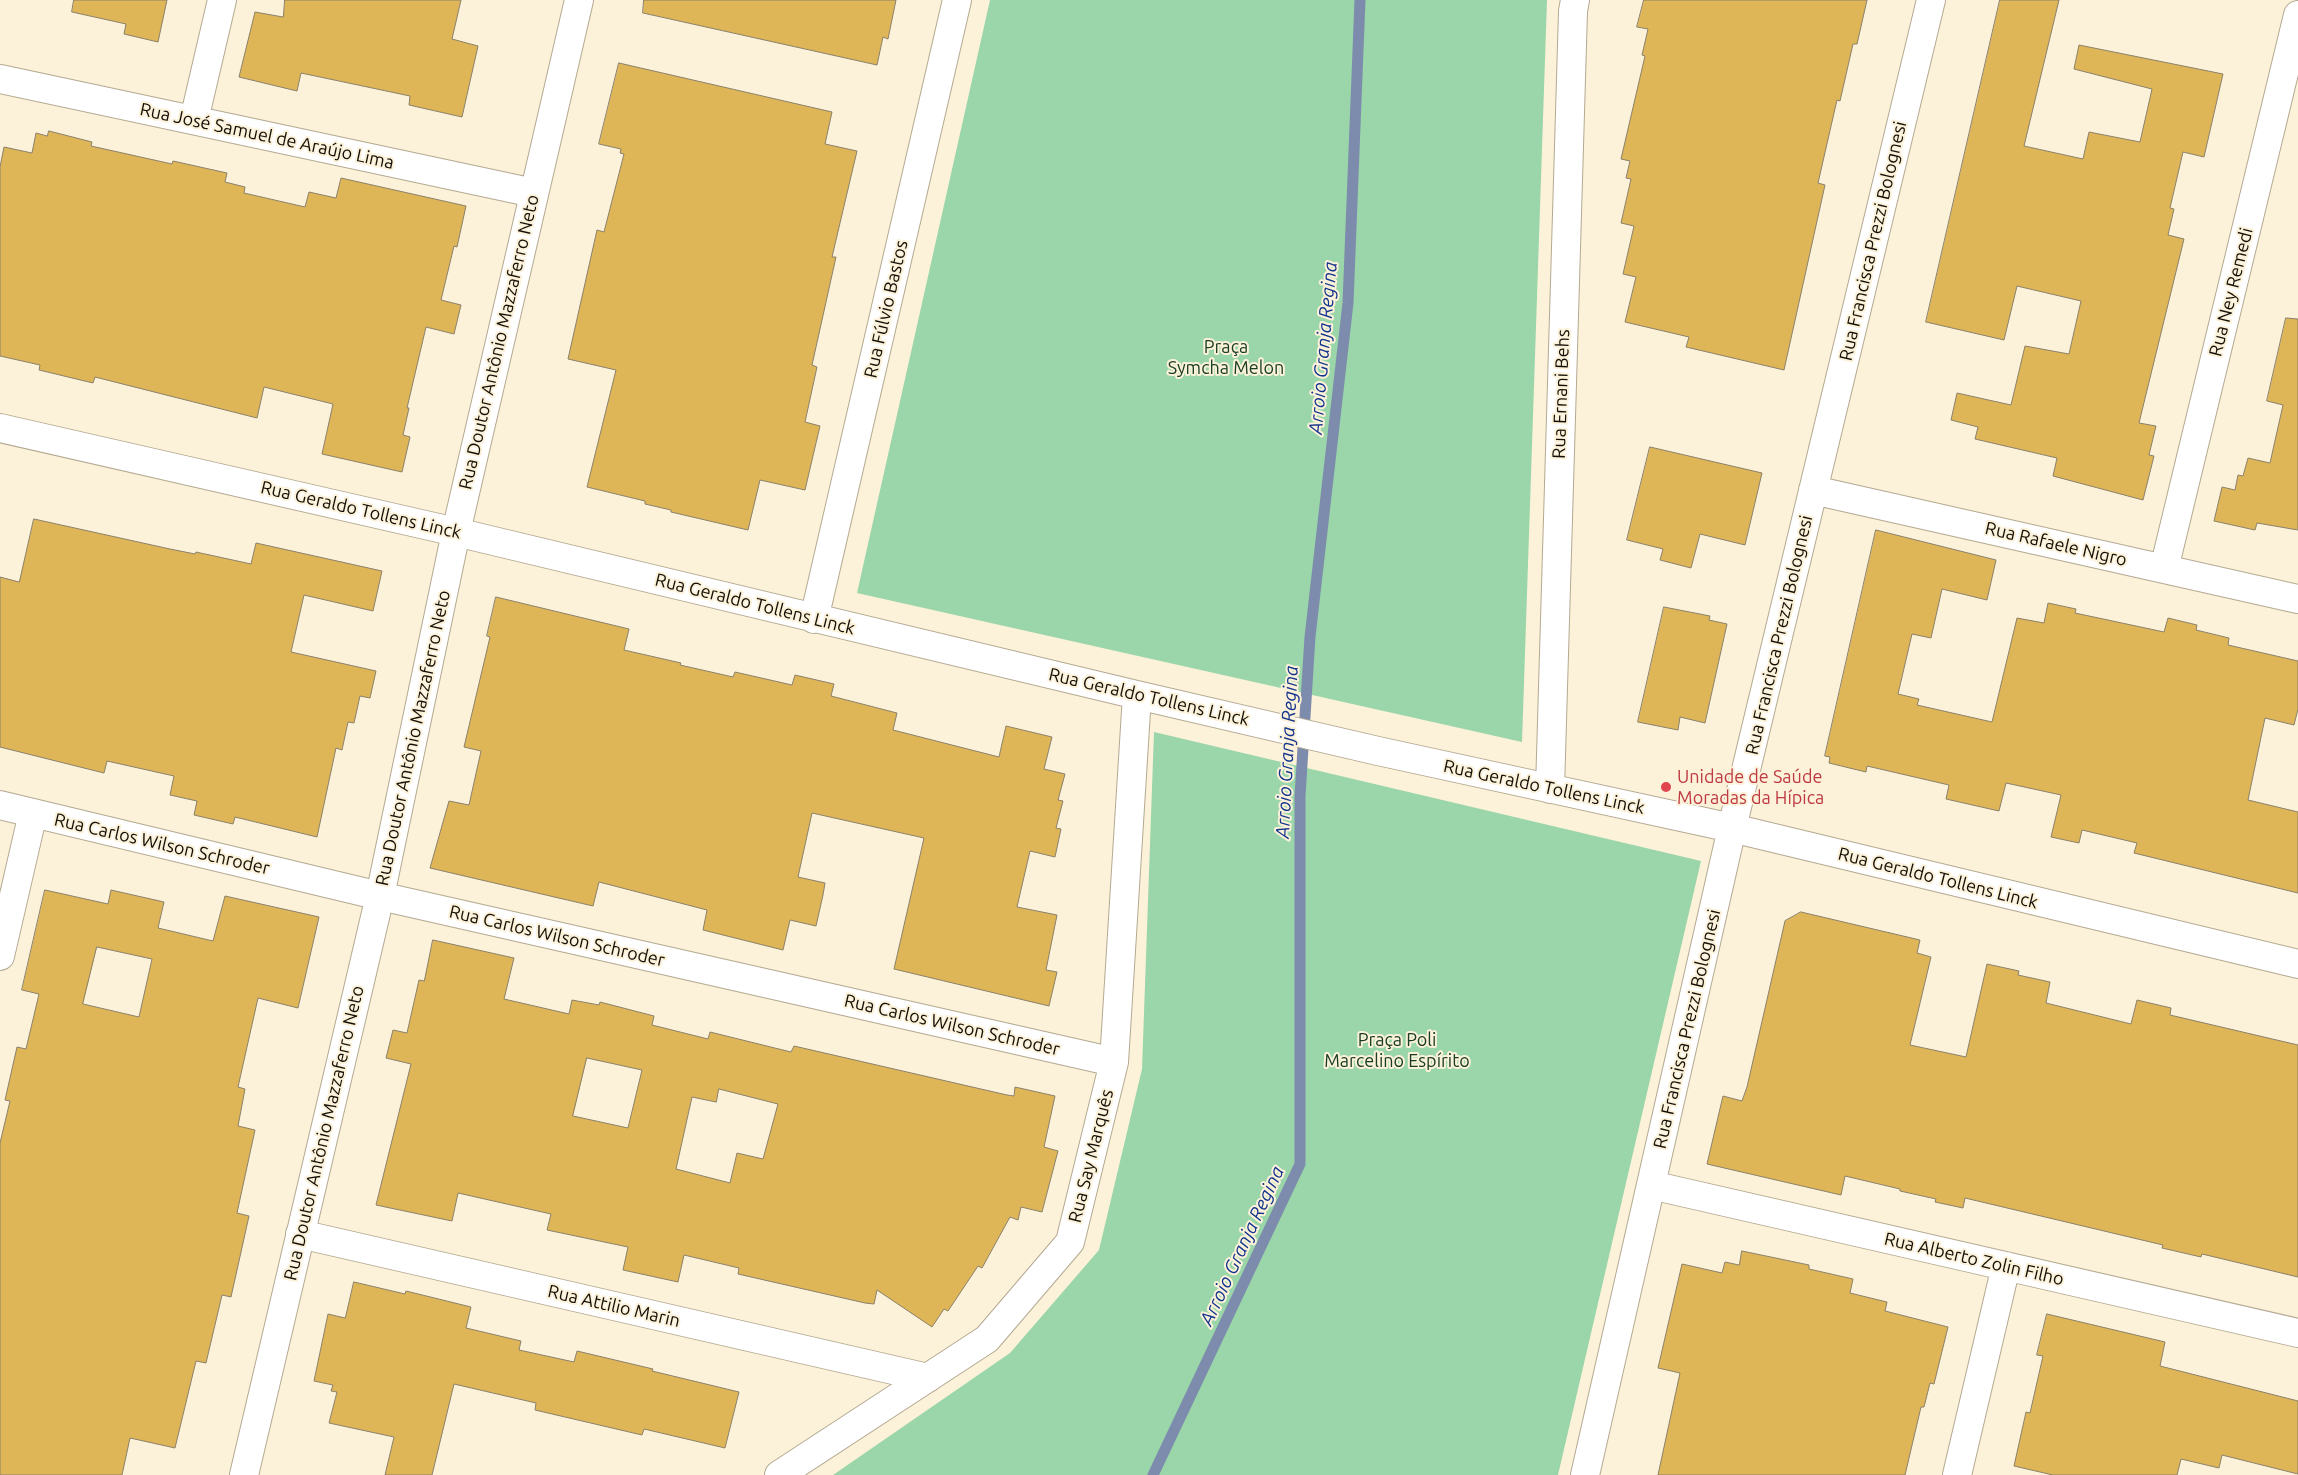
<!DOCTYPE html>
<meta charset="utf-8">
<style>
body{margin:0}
canvas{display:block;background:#fcf1d9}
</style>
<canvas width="2298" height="1475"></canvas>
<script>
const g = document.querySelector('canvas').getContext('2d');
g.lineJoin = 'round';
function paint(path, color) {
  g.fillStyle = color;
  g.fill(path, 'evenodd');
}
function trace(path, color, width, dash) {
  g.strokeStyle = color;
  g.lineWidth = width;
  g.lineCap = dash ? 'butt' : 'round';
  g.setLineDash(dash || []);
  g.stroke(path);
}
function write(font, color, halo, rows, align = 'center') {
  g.font = font + ' Ubuntu,sans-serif';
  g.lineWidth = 4;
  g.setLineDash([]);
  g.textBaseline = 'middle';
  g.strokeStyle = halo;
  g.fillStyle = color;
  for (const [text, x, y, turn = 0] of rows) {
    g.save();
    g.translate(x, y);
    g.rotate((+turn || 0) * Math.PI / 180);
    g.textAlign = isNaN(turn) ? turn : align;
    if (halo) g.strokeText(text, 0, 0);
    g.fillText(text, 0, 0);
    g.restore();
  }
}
paint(new Path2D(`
 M990 0H1547L1522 742 857 593Z
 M1154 732 1701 861 1558 1475H833L1010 1353 1099 1250 1142 1069Z`), '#9ad6a9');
trace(new Path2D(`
 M1153 1475 1300 1164V796L1310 637 1348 303 1360 0`), '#7d8cac', 11);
const building = new Path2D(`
 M74 0H167L158 42 124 34 126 24 72 12Z
 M285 0H461L452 39 478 46 462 117 409 105 410 96 301 73 297 91 239 77 255 12 283 17Z
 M644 0H896L888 39 883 37 877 65 643 13Z
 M1644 0H1867L1857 44H1853L1840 101 1837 100 1818 183 1825 185 1784 370 1686 347 1689 337 1625 322 1636 277 1623 274 1634 226 1621 223 1631 179 1626 178 1630 161 1621 159 1645 56 1642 55 1648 29 1637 27Z
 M2000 0H2059L2024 146 2083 159 2089 132 2140 142 2152 89 2074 69 2079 45 2223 74 2204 157 2183 152 2170 208 2174 209 2168 235 2184 239 2139 423 2156 426 2149 455 2154 456 2143 500 2053 476 2057 458 1975 439 1978 427 1951 420 1957 393 2011 405 2025 346 2069 354 2081 301 2017 286 2004 340 1926 322Z
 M619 63 832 112 825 144 857 151 832 257H836L812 365 817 367 805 422 820 426 805 490 760 480 748 530 671 512V510L645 504V501L587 487 616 370 568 359 597 230 604 232 624 154 620 153 621 149 599 144Z
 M49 131 92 142 91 146 172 164 173 161 227 173 225 182 245 187 244 193 305 207 309 192 336 198 341 178 466 206 457 247 454 246 441 300 461 305 454 334 426 327 407 408H409L403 435 410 437 402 472 322 454 333 404 264 387 257 418 95 377 93 383 39 370 40 365 0 356V167L4 147 32 153 36 133 47 136Z
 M2286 318 2298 319V530L2257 523 2255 530 2214 521 2222 487 2235 490 2238 475 2243 476 2248 458 2270 463 2283 405 2267 401Z
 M1650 447 1762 473 1745 545 1700 534 1691 568 1660 560 1663 549 1627 540Z
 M34 519 170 549 195 554 196 552 251 564 256 543 382 571 373 611 304 595 291 652 376 671 370 698 360 696 354 723 348 722 342 750 336 748 317 837 235 817 233 824 194 815 197 801 170 795 174 776 107 761 104 773 0 747V577L19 582Z
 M1876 530 1996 560 1987 600 1942 589 1931 638 1912 634 1898 694 1919 699 1917 705 1992 722 2017 618 2044 623 2048 603 2076 609 2075 613 2164 632 2168 618 2197 625 2196 630 2229 638 2228 645 2298 661V709L2294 725 2265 718 2248 800 2298 812V893L2134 853 2137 843 2082 830 2079 843 2051 837 2061 795 2006 783 1999 811 1946 799 1949 785 1867 766 1866 772 1829 763 1830 757 1825 756Z
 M496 597 629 629 624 650 681 663 680 665 733 677 735 672 792 685 795 675 834 684 831 696 897 713 893 730 999 757 1006 726 1052 737 1044 769 1065 774 1058 800 1063 801 1056 828 1061 829 1055 857 1030 851 1017 907 1057 915 1046 970 1057 972 1049 1006 894 969 924 838 812 813 798 877 825 883 823 895 816 926 790 920 783 950 703 930 707 910 599 882 593 906 430 868 449 801 469 805 481 751 464 747 490 637 487 636Z
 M1664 607 1710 616 1709 620 1727 624 1705 723 1680 717 1678 730 1638 722Z
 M45 890 108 904 111 890 164 902 158 928 213 941 225 896 319 917 298 1008 258 998 238 1087 245 1089 238 1126 255 1130 237 1213 249 1216 231 1297 222 1295 206 1363 196 1361 175 1448 130 1438 122 1475H0V1143L10 1101 5 1100 17 1047 26 1049 39 994 22 990ZM97 947 152 959 139 1017 83 1004Z
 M1801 912 1920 940 1917 953 1931 957 1910 1045 1966 1057 1987 964 2019 971 2018 975 2050 982 2046 1003 2131 1024 2137 1000 2171 1008 2170 1015 2298 1045V1277L2202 1254 2201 1257 2162 1248 2163 1245 1965 1198 1963 1208 1935 1202 1936 1199 1900 1191V1189L1845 1176 1841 1195 1707 1164 1723 1096 1742 1101 1747 1087 1785 921Z
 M433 940 514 958 504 999 569 1014 572 1000 599 1005 600 1002 654 1016 652 1025 708 1039 710 1032 791 1052 794 1046 1007 1095 1014 1096 1015 1087 1055 1096 1044 1147 1058 1151 1042 1212 1021 1207 1018 1220 1010 1217 982 1268 978 1266 948 1311 944 1309 932 1327 877 1290 874 1304 865 1303 738 1274 739 1268 684 1255 678 1282 623 1270 628 1247 547 1230 551 1214 458 1193 452 1221 376 1205 411 1064 386 1058 393 1030 407 1033 419 980 424 981ZM587 1058 642 1070 628 1128 573 1116ZM719 1089 778 1104 763 1159 737 1153 730 1183 676 1169 692 1097 716 1102Z
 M1742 1251 1809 1265V1269L1853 1279 1850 1293 1887 1302 1885 1311 1948 1327 1934 1384 1930 1383 1924 1407H1921L1905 1475H1658L1680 1373 1658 1368 1682 1264 1722 1273 1725 1262 1739 1265Z
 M354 1282 405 1294 406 1291 471 1307 466 1328 521 1341 519 1350 574 1362 577 1351 653 1369 652 1371 739 1392 725 1448 644 1429 642 1435 535 1410 536 1403 454 1384 432 1475H385L394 1437 329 1423 337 1392 331 1391 333 1385 314 1381 328 1314 345 1318Z
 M2047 1314 2165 1342 2160 1366 2298 1401V1474L2222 1455 2219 1468 2181 1459 2177 1475H2053L2014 1466 2026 1412 2030 1413 2043 1356 2037 1355Z`);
paint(building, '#deb557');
trace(building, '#8b816b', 1);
const street = new Path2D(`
 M0 79 534 193
 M194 120 222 0
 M0 428 456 532 1137 695 1378 751 1732 828 2298 964
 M1813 490 2298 599
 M2164 569 2298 15
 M814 619 957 0
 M1550 789 1573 11 1575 0
 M0 805 380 896 1114 1062
 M0 956 33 813
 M1651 1185 2298 1333
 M300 1234 928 1378
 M779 1475 987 1339 1070 1242 1114 1062 1137 695
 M1585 1475 1732 828 1931 0
 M1957 1475 2006 1266`);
const secondary = new Path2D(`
 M244 1475 380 896 456 532 579 0`);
trace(street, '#b4a992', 30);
trace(secondary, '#b4a992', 30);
trace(street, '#fff', 28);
trace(secondary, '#fff', 28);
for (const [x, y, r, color] of [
 [1666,787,6,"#e0444e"]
]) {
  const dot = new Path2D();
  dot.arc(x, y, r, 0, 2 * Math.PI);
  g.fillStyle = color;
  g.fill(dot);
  trace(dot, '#fcf1d9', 2);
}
write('18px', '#130f07', '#fcf1d9', [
 ["Rua José Samuel de Araújo Lima",267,136,12],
 ["Rua Francisca Prezzi Bolognesi",1873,241,-77],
 ["Rua Ney Remedi",2231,292,-76],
 ["Rua Fúlvio Bastos",886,309,-77],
 ["Rua Doutor Antônio Mazzaferro Neto",499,342,-77],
 ["Rua Ernani Behs",1561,394,-88],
 ["Rua Geraldo Tollens Linck",361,510,13],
 ["Rua Rafaele Nigro",2056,544,13],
 ["Rua Geraldo Tollens Linck",755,604,14],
 ["Rua Francisca Prezzi Bolognesi",1779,635,-77],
 ["Rua Geraldo Tollens Linck",1149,697,13],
 ["Rua Doutor Antônio Mazzaferro Neto",413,738,-78],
 ["Rua Geraldo Tollens Linck",1544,787,12],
 ["Rua Carlos Wilson Schroder",162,844,13],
 ["Rua Geraldo Tollens Linck",1938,878,14],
 ["Rua Carlos Wilson Schroder",557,936,13],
 ["Rua Carlos Wilson Schroder",952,1025,13],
 ["Rua Francisca Prezzi Bolognesi",1687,1029,-77],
 ["Rua Doutor Antônio Mazzaferro Neto",324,1133,-77],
 ["Rua Say Marquês",1091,1156,-76],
 ["Rua Alberto Zolin Filho",1974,1259,13],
 ["Rua Attilio Marin",614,1306,13]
]);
write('18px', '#173c23', '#fcf1d9', [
 ["Praça",1226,347],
 ["Symcha Melon",1226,368],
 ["Praça Poli",1397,1040],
 ["Marcelino Espírito",1397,1061]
]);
write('18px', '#be3a42', '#fcf1d9', [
 ["Unidade de Saúde",1677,777],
 ["Moradas da Hípica",1677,798]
], 'left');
write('italic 19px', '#12348d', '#fcf1d9', [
 ["Arroio Granja Regina",1323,348,-85],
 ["Arroio Granja Regina",1287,752,-87],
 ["Arroio Granja Regina",1242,1246,-65]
]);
</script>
